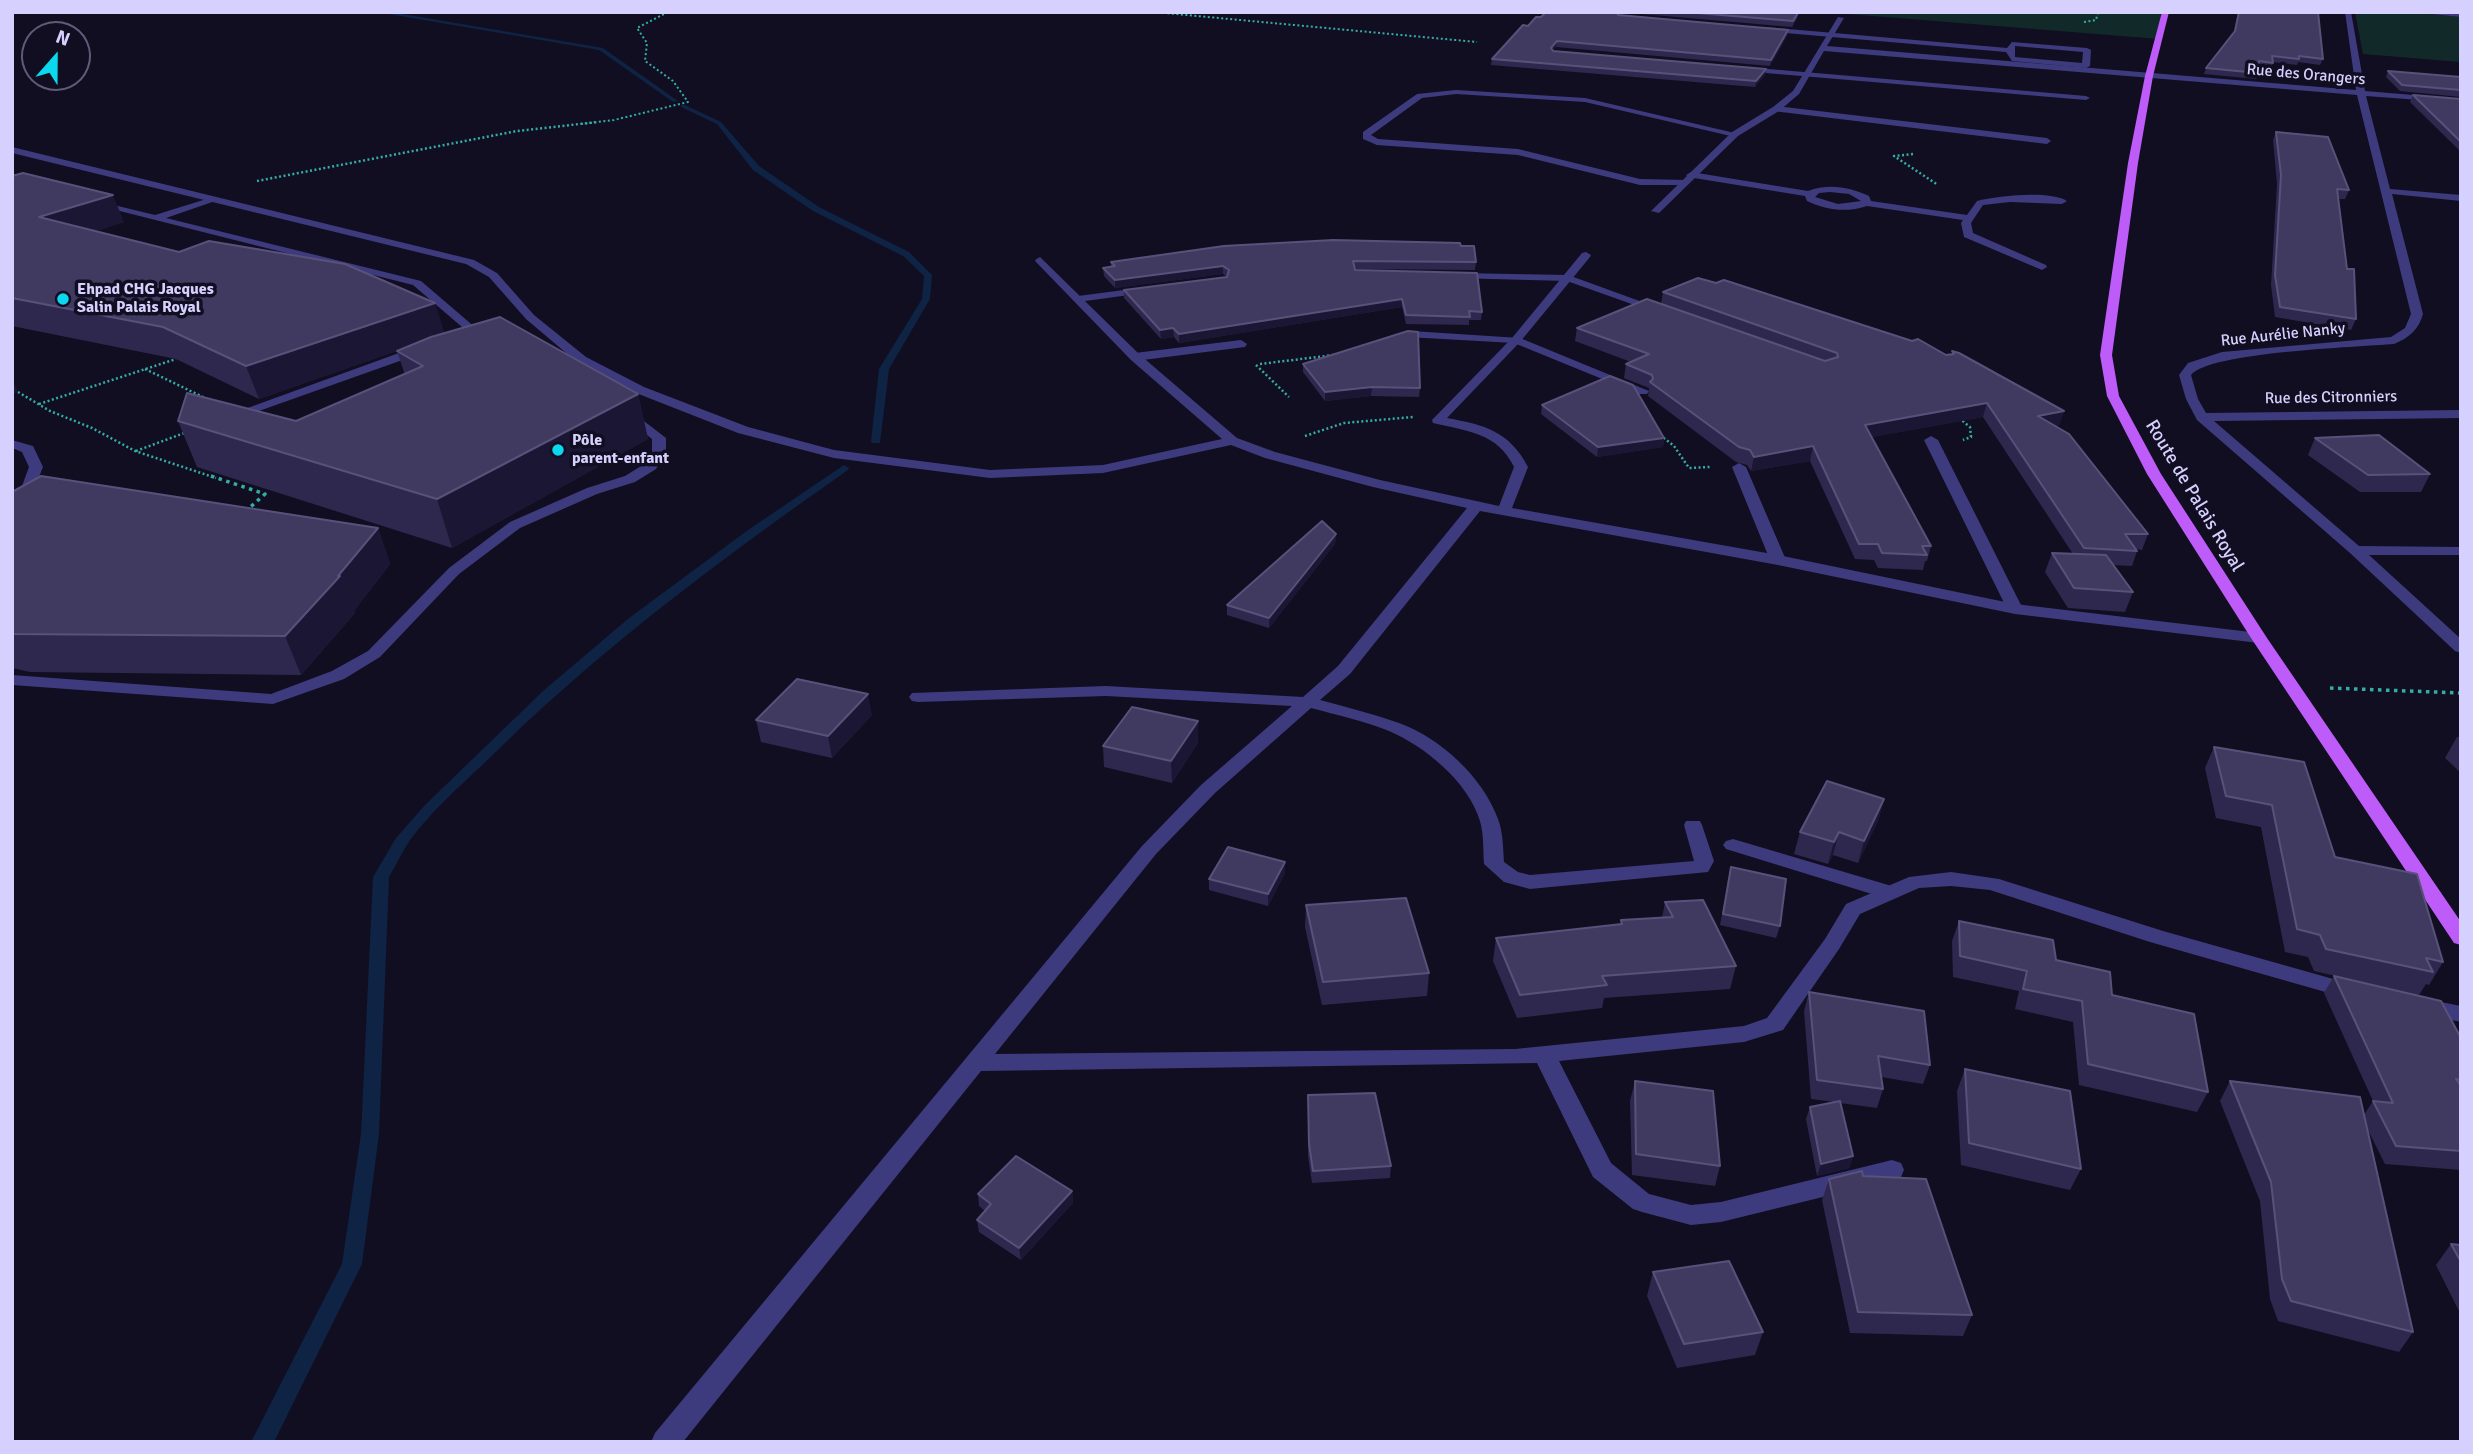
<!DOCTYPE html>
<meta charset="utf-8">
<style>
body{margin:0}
#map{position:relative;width:2473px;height:1454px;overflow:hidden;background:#110e21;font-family:Signika,sans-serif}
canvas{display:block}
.frame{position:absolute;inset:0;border:14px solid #d5d0fd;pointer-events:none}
.north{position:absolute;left:21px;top:21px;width:70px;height:70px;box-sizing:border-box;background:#110e21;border:2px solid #5f5c79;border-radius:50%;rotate:21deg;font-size:19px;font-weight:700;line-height:28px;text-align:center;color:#d5d0fd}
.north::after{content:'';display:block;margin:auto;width:24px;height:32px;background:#0bd8ee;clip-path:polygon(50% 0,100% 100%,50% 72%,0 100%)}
</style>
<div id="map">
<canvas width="2473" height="1454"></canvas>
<div class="frame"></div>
<div class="north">N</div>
</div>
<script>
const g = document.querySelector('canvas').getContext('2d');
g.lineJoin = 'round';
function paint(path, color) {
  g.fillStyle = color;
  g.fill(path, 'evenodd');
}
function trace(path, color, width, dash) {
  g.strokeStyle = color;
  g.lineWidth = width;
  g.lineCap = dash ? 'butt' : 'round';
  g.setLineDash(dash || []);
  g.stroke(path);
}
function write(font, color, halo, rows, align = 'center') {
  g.font = font + ' Signika,sans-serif';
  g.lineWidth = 7;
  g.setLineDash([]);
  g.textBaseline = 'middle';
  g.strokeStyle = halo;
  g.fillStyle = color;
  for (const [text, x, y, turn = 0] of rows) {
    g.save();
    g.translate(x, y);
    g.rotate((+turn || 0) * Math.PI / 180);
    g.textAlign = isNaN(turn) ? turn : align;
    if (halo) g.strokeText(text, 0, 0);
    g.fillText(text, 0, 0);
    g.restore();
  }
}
paint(new Path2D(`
 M1823 12H2166L2159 39Z
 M2355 12H2407L2461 17V62L2363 54Z`), '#112a29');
paint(new Path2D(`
 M377 12H391L603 48 678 101 673 102 599 50Z
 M681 105H685L721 122 759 166 819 207 909 252 932 275 930 299 889 369 880 443H872L871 441 879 369 922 299 924 276 903 256 813 211 753 170 717 124 681 107Z
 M844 465 849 468 848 470C727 555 609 642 503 745 472 776 436 805 410 840 402 852 396 865 389 877L379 1134 362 1264 274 1442H251L342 1264 361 1134 373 877 396 838 425 805 543 691 629 618 748 530Z`), '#0f2344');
trace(new Path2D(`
 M1154 12 1477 42
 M2084 22 2096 20 2098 12
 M581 124 614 120 688 102 673 81 645 61 647 43 637 28 668 12`), '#33ada5', 2, [2, 2.5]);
trace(new Path2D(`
 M1913 154 1894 156 1938 185
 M257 181 517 131 597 122
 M1260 364 1334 355
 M1256 365 1289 397
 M145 369 205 398
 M18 392 50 411 92 428 135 451 216 478
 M39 404 176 359
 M1959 418 1970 427 1971 437 1963 440
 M1660 435 1674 446 1689 468 1710 467
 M1305 436 1344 423 1413 417
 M136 451 187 432`), '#33ada5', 2.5, [2, 2.5]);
trace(new Path2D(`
 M211 476 265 494 246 511
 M2330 688 2461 693`), '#33ada5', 3.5, [3.5, 4.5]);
paint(new Path2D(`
 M1765 27 2007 48 2012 42 2087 48 2091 50 2090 66 2086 68 2012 61 2006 52 1762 31ZM2015 46 2083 52 2082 63 2015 57Z
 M1745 67 2086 96 2090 98 2086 100 1742 71Z
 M1456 90 1585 98 1739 134 1735 137 1585 102 1456 94 1422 98 1371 135 1378 139 1518 149 1640 179 1687 180 1689 182 1684 185H1640L1518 155 1377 145 1363 139V132L1417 94Z
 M1776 106 2047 138 2051 141 2047 144 1773 111Z
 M1691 172 1808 191C1829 183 1850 187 1869 196L1871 201 1967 215 1977 201C1997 196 2049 190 2067 201L2062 204 2010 202 1983 205 1971 223 1973 233 2046 265 2047 267 2042 270 1964 237 1961 223 1963 220 1867 206C1846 213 1826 210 1807 201L1805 196 1688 177 1686 175ZM1830 192 1849 194 1861 201 1838 204 1815 197 1819 193Z
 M213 197 221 199 166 218 421 281 477 329 495 338 489 342 469 333 413 285 92 204 97 201 155 215Z
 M1457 273 1568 275 1667 311 1657 313 1567 281 1453 278 1452 276Z
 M1147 287 1151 288V292L1078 302 1072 299 1078 296Z
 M1411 331 1520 338 1649 391 1647 394H1639L1514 343 1407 337 1405 335Z
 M1241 340 1247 344 1245 347 1135 361 1129 357 1135 353Z
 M421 345 427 349 425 352 242 417H232L231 414Z
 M627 408 666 438V453L656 469 635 482 597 494 520 528 459 574 380 657 344 679 273 704 12 685V675L271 694 332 671 368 651 449 568 510 522 587 488 625 476 646 463 652 453V439L622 415V409Z
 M1931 436 1938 440 2023 609 2021 612H2009L2007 609 1924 440Z
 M12 440 33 446 43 467 30 499 12 511V500L19 494 29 467 22 452 12 448Z
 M1739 463 1746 467 1786 560 1783 563 1778 565 1770 560 1732 467Z
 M1733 839 1895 887 1898 892 1895 897 1888 899 1726 849 1723 845 1726 841Z`), '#3d3b7d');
paint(new Path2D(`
 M2345 12H2351L2365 91 2461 99V103L2366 96 2390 189 2461 195V201L2392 194 2423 314C2419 329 2409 338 2394 344 2358 347 2209 352 2191 375L2198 399 2206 413 2461 410V418L2214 421 2359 546 2461 547V555H2369L2461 639V653L2455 651 2350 553 2197 420 2186 399 2179 375 2188 363 2222 352 2391 337 2405 328 2411 314 2357 95 1824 51 1799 94 1779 111 1738 136 1659 213 1651 211 1732 132 1773 107 1793 91 1838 17 1844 18 1827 46 2356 90Z
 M2428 12 2461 13V17L2431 14Z
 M12 147 474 260 497 273 534 315 586 357 644 387 748 427 834 450 990 470 1103 465 1222 439 1131 360 1036 262 1035 260 1040 257 1139 354 1237 438 1275 452 1380 480 1499 506 1514 467C1498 433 1467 431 1433 423L1432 420 1512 338 1582 253 1586 252 1591 255 1590 257 1520 342 1447 418C1485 425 1509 431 1528 467L1512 508 1778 555 2015 604 2259 633 2267 638 2259 643 2015 614 1778 565 1480 511 1350 674 1320 700C1346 707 1373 714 1399 723 1439 737 1483 777 1498 819 1503 832 1503 847 1504 862L1518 872 1530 875 1694 861 1684 825 1686 821H1700L1702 825 1714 861 1708 872 1530 889 1504 882 1484 864C1483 850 1484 835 1480 821 1468 782 1426 747 1389 731 1365 721 1337 715 1311 708L1215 793 1156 854 995 1054 1515 1049 1744 1026 1767 1018 1825 939 1846 904 1909 877 1951 872 1999 879 2163 931 2358 986 2361 991 2358 996 2350 999 2150 942 1990 890 1951 886 1919 888 1860 914 1839 949 1783 1030 1744 1042 1559 1061 1611 1163 1649 1194 1691 1205 1721 1202 1892 1160 1901 1163 1904 1170 1901 1177 1892 1180 1721 1222 1691 1225 1642 1212 1633 1209 1593 1177 1537 1063 981 1071 683 1442H651L655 1433 1142 846 1201 785 1292 706 1106 696 918 702 912 701 909 697 912 693 1106 686 1303 697 1338 666 1467 508 1373 487 1265 458 1231 445 1103 473 990 478 834 458 738 433 636 393 578 363 526 319 489 277 466 264 12 153Z
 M2426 999 2461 1006V1022L2418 1013 2415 1007 2418 1001Z`), '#3d3b7d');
paint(new Path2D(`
 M2162 12H2169L2153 76 2138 163 2112 355 2119 396 2161 474 2267 638 2461 922V945L2454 943 2251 638 2147 474 2107 396 2100 355 2128 163 2145 76Z`), '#bd5cf8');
paint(new Path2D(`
 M1546 12 1798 13 1797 18 1792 27 1619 12 1617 14 1788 30 1787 36 1770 66 1556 47 1553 51 1766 69 1765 75 1755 87 1491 65 1492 59 1528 26Z
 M2238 12H2318L2323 59 2320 65 2298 62 2297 65 2273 62 2271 69 2259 68 2256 79 2204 74 2206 68 2234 33Z
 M2388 71 2461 77V97L2400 91 2386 77Z
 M2413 95 2461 99V152L2410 102Z
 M2276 132 2349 190 2345 199H2339L2347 269 2356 319 2351 330 2275 317 2271 285 2277 184 2273 140Z
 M12 176 124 222 96 231 444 333 638 394 648 439 452 548 197 467 178 421H296L405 375 397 351 405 348 259 399 176 359 12 326Z
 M1461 246 1476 262 1475 270 1355 269 1482 312 1481 320H1469V325L1406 324 1402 307 1179 343 1174 337 1161 339 1124 298V290L1227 277 1223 274 1115 288 1104 276 1103 268 1111 267V262Z
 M1663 292 1946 355H1952V351L2064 411 2059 425 2055 426 2148 534 2142 550 2136 549 2137 551 2132 566 2113 565 2133 592 2125 612 2068 608 2045 572 2052 553 2073 554 1983 417 1872 437 1931 546 1927 561H1925L1923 570 1878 568 1874 560 1855 559 1810 461 1751 471 1747 465 1736 462 1648 396 1649 388 1624 378 1626 364 1631 362 1575 341 1577 328 1661 304Z
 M1303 364 1420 388 1419 397 1371 396 1325 401 1303 372Z
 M1542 405 1664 438 1663 447 1597 457 1541 414Z
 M2315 438 2430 474 2421 492H2360L2308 455Z
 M12 492 378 528 390 564 354 611 355 613 301 675 30 672 12 668Z
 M1336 534 1335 544 1269 628 1227 615V605Z
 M872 715 832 758 761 742 756 720Z
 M1198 721V743L1172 783 1104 767 1103 746Z
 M2457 737H2461V773L2445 758Z
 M2214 747 2335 857 2443 962 2429 985 2426 984 2419 995 2314 971 2308 957 2285 952 2261 827 2216 818 2205 768Z
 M1884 799 1878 821 1858 863 1833 855 1828 864 1794 854 1800 832Z
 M1285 862V873L1268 906 1209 890V879Z
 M1731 867 1780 926 1776 938 1720 925Z
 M1665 902 1736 966 1730 989 1604 998 1602 1008 1517 1018 1493 961 1496 938 1620 924 1621 920 1662 918Z
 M1306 905 1429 973 1427 996 1322 1005 1305 927Z
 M1959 921 2056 960 2112 995 2208 1092 2197 1112 2079 1085 2073 1022 2015 1009 2019 991 1953 977 1952 941Z
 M2334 976 2461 1038V1170L2385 1164 2367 1128 2413 1332 2399 1352 2278 1321 2270 1299 2260 1201 2220 1101 2230 1081 2364 1115 2373 1101 2324 993Z
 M1809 992 1930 1065 1923 1084 1881 1077 1883 1089 1877 1108 1840 1103 1853 1156 1849 1168 1817 1176 1806 1119 1810 1107 1835 1102 1811 1099 1804 1011Z
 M1965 1069 2081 1169 2070 1190 1961 1165 1957 1091Z
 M1635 1081 1720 1166 1715 1186 1632 1175 1630 1101Z
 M1308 1095 1391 1166 1390 1178 1312 1183 1308 1156Z
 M1829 1179 1972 1315 1963 1336 1850 1333 1822 1200Z
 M1072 1191 1073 1203 1021 1260 979 1232 977 1220 985 1211 979 1206 978 1194Z
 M2451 1244 2461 1245V1315L2436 1265Z
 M1653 1272 1763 1332 1755 1355 1677 1368 1647 1296Z`), '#2f284e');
paint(new Path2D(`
 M1788 30 1787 36 1770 66 1771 60Z
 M1557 41 1556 47 1550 54 1551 48Z
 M1766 69 1765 75 1755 87 1756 81Z
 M113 195 124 222 51 245 39 217Z
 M1223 266V274L1115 288V280Z
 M1402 299V307L1179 343V334Z
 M435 303 445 334 259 399 246 366Z
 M1173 328 1174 337 1161 339 1160 330Z
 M12 379 18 392 12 394Z
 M1372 387 1371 396 1325 401V392Z
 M638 394 648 439 452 548 437 499Z
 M1987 403 1983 417 1862 439 1865 425Z
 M2064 411 2059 425 2033 430 2038 416Z
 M1664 438 1663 447 1597 457 1598 447Z
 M1813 446 1810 461 1751 471 1754 457Z
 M378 528 390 564 354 611 355 613 301 675 285 636Z
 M1336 534 1335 544 1269 628V618Z
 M868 694 872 715 832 758 828 736Z
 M1198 721V743L1172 783 1171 761Z
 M1884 799 1878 821 1858 863 1864 841Z
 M1839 832 1833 855 1828 864 1834 842Z
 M1285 862V873L1268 906V894Z
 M1853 1156 1849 1168 1817 1176 1821 1164Z
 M1072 1191 1073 1203 1021 1260 1019 1248Z`), '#1b1634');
const building = new Path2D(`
 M1546 12H1616L1618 15 1788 30 1771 60 1557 41 1551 48 1553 51 1766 69 1756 81 1492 59 1523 25 1528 26 1536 17H1541Z
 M1685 12H1794L1798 13 1793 21Z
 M2239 12H2318L2323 59 2299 56V59L2272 56 2273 63 2259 61 2258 73 2206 68 2235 31Z
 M2388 71 2461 77V90L2402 85Z
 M2413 95 2461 99V142Z
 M2276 132 2328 137 2349 190 2337 189 2347 269H2354L2356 319 2280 307 2275 275 2281 175Z
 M23 173 113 195 39 217 179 252 209 241 345 264 435 303 246 366 163 327 12 298V176Z
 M1333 240 1460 243 1461 246H1474L1476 262 1353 261 1355 270 1477 273 1482 312 1469 311 1470 317 1406 315 1402 299 1179 334 1173 328 1160 330 1124 290 1227 277 1229 270 1223 266 1115 280 1103 268 1115 266 1111 262 1224 246Z
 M1698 278 1716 283 1724 280 1912 341 1918 339 1946 355 1954 354 1952 351 1959 353 2064 411 2038 416 2069 434 2148 534H2125L2137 551 2084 548 1987 403 1865 425 1931 546H1922L1927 555 1882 553 1878 544H1859L1813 446 1754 457 1750 450 1739 447 1650 382 1653 379 1652 375 1626 364 1649 354 1577 328 1647 299 1825 361 1838 357 1837 353 1663 292Z
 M500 317 638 394 437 499 178 421 187 393 296 421 423 366 397 351 431 337Z
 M1408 331 1418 332 1420 388 1372 387 1325 392 1303 364Z
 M1610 376 1633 385 1664 438 1598 447 1542 405Z
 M2379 435 2430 474 2368 475 2315 438Z
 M41 476 378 528 338 576H340L285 636 12 634V492Z
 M1322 521 1336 534 1269 618 1227 605Z
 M2052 553 2106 555 2133 592 2074 588Z
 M797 679 868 694 828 736 756 720Z
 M1132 707 1198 721 1171 761 1103 746Z
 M2214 747 2304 762 2335 857 2417 874 2443 962 2426 958 2433 972 2326 949 2320 935 2297 929 2272 805 2226 796Z
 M1827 781 1884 799 1864 841 1839 832 1834 842 1800 832Z
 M1228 847 1285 862 1268 894 1209 879Z
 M1731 867 1786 879 1780 926 1723 914Z
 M1406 898 1429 973 1323 982 1306 905Z
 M1703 900 1736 966 1602 976 1607 985 1520 995 1496 938 1622 924 1621 920 1673 917 1665 902Z
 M1959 921 2053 940 2056 960 2110 972 2112 995 2194 1014 2208 1092 2088 1064 2082 1001 2023 989 2027 971 1960 956Z
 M2334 976 2441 1001 2461 1038V1080L2456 1079 2461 1086V1151L2396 1146 2373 1101 2393 1103Z
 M1809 992 1924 1011 1930 1065 1878 1056 1883 1089 1817 1080Z
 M1965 1069 2070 1091 2081 1169 1969 1143Z
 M1635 1081 1713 1091 1720 1166 1636 1154Z
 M2230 1081 2360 1097 2413 1332 2291 1301 2282 1279 2271 1182Z
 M1375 1093 1391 1166 1313 1171 1309 1144 1308 1095Z
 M1840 1101 1853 1156 1821 1164 1810 1107Z
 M1016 1156 1072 1191 1019 1248 977 1220 991 1204 978 1194Z
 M1862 1171 1863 1176 1926 1179 1972 1315 1858 1312 1829 1179Z
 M2451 1244 2461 1245V1262Z
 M1729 1261 1763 1332 1684 1344 1653 1272Z`);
paint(building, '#403a61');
trace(building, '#585179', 2);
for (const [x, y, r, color] of [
 [63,299,7,"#0bd8ee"],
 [558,450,7,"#0bd8ee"]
]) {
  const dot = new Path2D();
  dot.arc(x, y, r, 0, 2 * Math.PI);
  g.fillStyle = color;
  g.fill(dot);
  trace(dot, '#110e21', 2.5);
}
write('16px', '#d5d0fd', '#110e21', [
 ["Rue des Orangers",2306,75,5],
 ["Rue Aurélie Nanky",2283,335,-6],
 ["Rue des Citronniers",2331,398,-1]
]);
write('bold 16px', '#d5d0fd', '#110e21', [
 ["Ehpad CHG Jacques",77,290],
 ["Salin Palais Royal",77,308],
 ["Pôle",572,441],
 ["parent-enfant",572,459]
], 'left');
write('19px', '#d5d0fd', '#110e21', [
 ["Route de Palais Royal",2194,496,59]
]);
</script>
